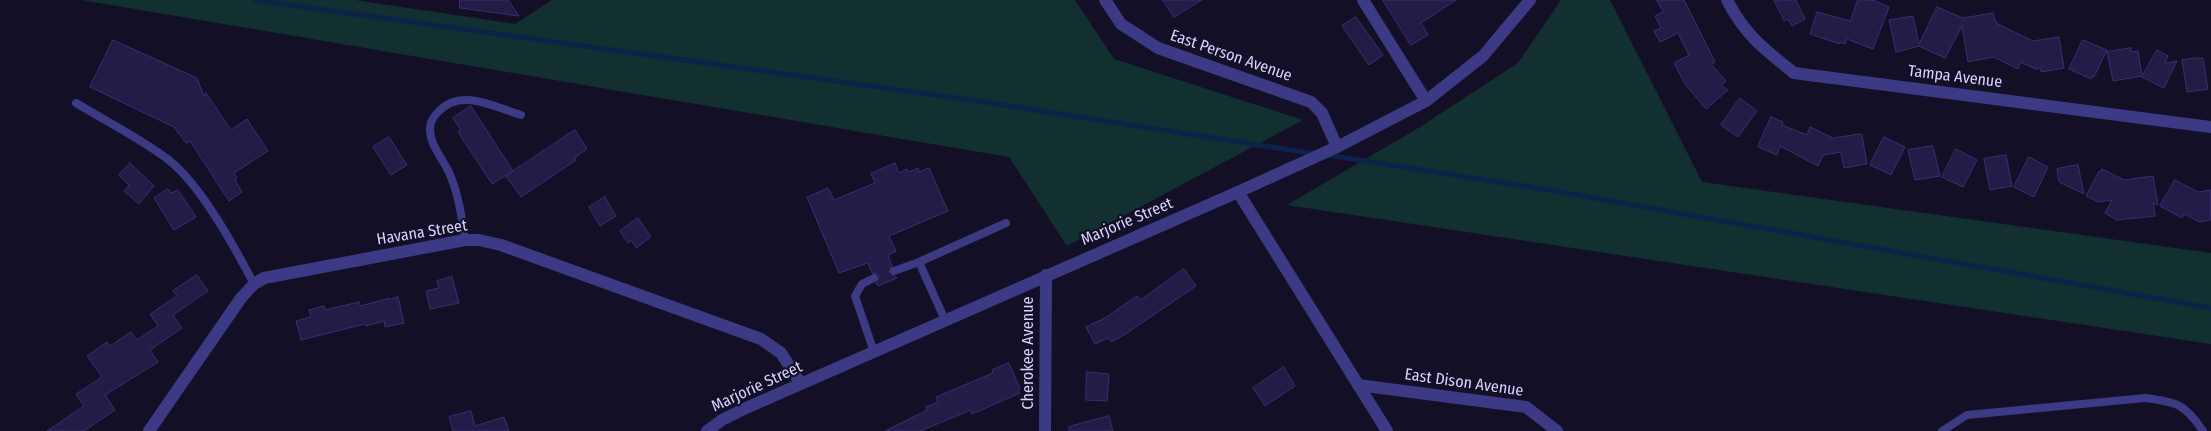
<!DOCTYPE html>
<style>
body{margin:0}
canvas{display:block;background:#130f26}
</style>
<canvas width="2211" height="431"></canvas>
<script>
const g = document.querySelector('canvas').getContext('2d');
g.lineJoin = 'round';
function paint(path, color) {
  g.fillStyle = color;
  g.fill(path, 'evenodd');
}
function trace(path, color, width, dash) {
  g.strokeStyle = color;
  g.lineWidth = width;
  g.lineCap = dash ? 'butt' : 'round';
  g.setLineDash(dash || []);
  g.stroke(path);
}
function write(font, color, halo, rows, align = 'center') {
  g.font = font + ' "Fira Sans Condensed",sans-serif';
  g.lineWidth = 4.5;
  g.setLineDash([]);
  g.textBaseline = 'middle';
  g.strokeStyle = halo;
  g.fillStyle = color;
  for (const [text, x, y, turn = 0] of rows) {
    g.save();
    g.translate(x, y);
    g.rotate((+turn || 0) * Math.PI / 180);
    g.textAlign = isNaN(turn) ? turn : align;
    if (halo) g.strokeText(text, 0, 0);
    g.fillText(text, 0, 0);
    g.restore();
  }
}
paint(new Path2D(`
 M82 0H355L515 24 552 0H1075L1114 59 1303 120 1067 246 1009 157Z
 M1561 0H1610L1702 182 2211 253V344L1287 205 1420 127 1518 63Z`), '#12302f');
trace(new Path2D(`
 M254 0 971 100 1316 154
 M1327 155 1549 190 2211 308`), '#0c2248', 5);
const building = new Path2D(`
 M460 0H508L519 16 460 8Z
 M1163 0H1202L1174 17Z
 M1383 0H1456L1421 23 1428 35 1411 45Z
 M1657 0H1684L1715 62 1711 64 1726 81 1721 85 1728 90 1706 109 1685 84 1674 63 1689 55 1678 33 1660 42 1654 31 1661 28 1655 16 1663 12Z
 M1774 0H1796L1805 19 1792 26 1788 19 1785 21Z
 M1858 0H1873L1889 7 1873 49 1847 39 1845 44 1840 42V44L1810 34 1817 12 1850 21Z
 M1937 7 1963 18 1993 13 1996 23 2033 41 2059 37 2064 68 2041 72V68L2036 69 2020 62 2018 69 1994 57 1968 62 1962 26 1945 58 1919 46 1896 52 1889 20 1913 16 1919 44Z
 M1356 17 1383 55 1369 65 1342 26Z
 M113 40 197 78 204 96 206 93 231 130 247 119 268 151 234 173 237 178 235 180 242 192 229 201 190 141 186 143 174 127 90 87Z
 M2083 40 2107 50 2094 77 2092 76 2091 79 2069 69Z
 M2131 48V52L2138 51 2142 76 2113 81 2107 52Z
 M2157 50 2168 56 2165 63 2177 61 2164 88 2142 77Z
 M2197 58H2203L2208 89 2187 92 2182 60Z
 M1740 98 1757 111 1738 137 1721 125Z
 M471 106 513 171 492 184 458 132 461 130 453 118Z
 M1771 117 1783 122 1782 125 1807 135 1810 127 1833 138 1860 134 1862 135 1867 164 1844 168 1841 152 1823 155 1818 166 1780 146 1777 155 1758 147Z
 M575 130 587 149 574 158 576 160 521 197 506 176Z
 M389 137 407 165 391 175 373 147Z
 M1884 137 1905 147 1891 175 1870 165Z
 M1933 146 1940 176 1915 180 1908 150Z
 M1956 149 1977 160 1963 187 1942 177Z
 M2006 155 2012 186 1990 190 1984 159Z
 M2029 157 2048 167 2034 197 2014 187Z
 M130 163 154 186 139 204 124 191 129 185 119 175Z
 M895 163 899 173 907 169 909 172 918 168 919 172 929 168 948 211 889 236 896 251 888 255 892 266 889 272 897 278 878 286 876 283 879 276 877 273H872L868 263 839 273 807 197 828 188 834 200 875 183 871 174Z
 M2078 165 2084 194 2059 182 2057 169Z
 M2102 169 2124 180 2153 176 2158 205 2153 203 2155 216 2117 220 2105 213 2112 200 2099 202 2086 196 2099 171 2101 172Z
 M2175 180 2198 192 2211 190V220L2200 222 2184 214 2182 218 2160 206Z
 M168 189 171 193 178 190 196 217 174 230 154 198Z
 M605 197 616 216 600 226 589 207Z
 M638 218 651 237 636 248 631 240 628 243 620 231Z
 M1184 269 1196 286 1124 335 1111 342 1108 338 1095 344 1086 327 1105 318 1137 296 1140 300Z
 M197 275 208 291 173 315 182 328 150 350 158 362 105 395 115 410 84 431H47L84 406 76 394 102 377 87 356 107 342 110 346 131 332 137 340 158 326 150 314 177 296 173 291Z
 M452 277 459 303 430 309 426 291 439 288 437 281Z
 M398 297 404 323 385 327 384 321 366 326 365 324 301 340 296 321 311 317 309 310 324 306 325 310 359 302 360 306 390 298 391 299Z
 M1009 363 1020 389 1018 390 1020 393 972 414 971 410 920 431H885L927 410 926 407 938 402 936 397 993 373 992 370 994 369Z
 M1284 367 1295 386 1265 406 1253 388Z
 M1087 372 1109 374 1107 401 1086 400Z
 M471 411 475 426 504 417 509 431H453L449 417Z
 M1109 416 1113 431H1069V427Z`);
paint(building, '#241b47');
trace(building, '#3b2d73', 1);
trace(new Path2D(`
 M76 103C107 122 142 139 170 161 202 187 235 248 254 284
 M465 240C462 219 459 197 451 177 445 161 429 145 430 128 430 122 435 115 439 111 461 88 495 107 521 115
 M894 271 919 262
 M945 320 919 262 1006 223
 M874 352 855 296 862 284 874 278
 M1942 431 1967 415 2145 398C2177 402 2185 404 2203 431`), '#3d3a85', 8);
trace(new Path2D(`
 M1105 0 1121 24 1158 48 1311 102 1322 113 1337 147
 M1363 0 1426 101
 M1238 192 1387 431
 M1358 385 1526 407 1557 431
 M149 431 241 298 254 284 264 278 465 240H479L501 245 761 339 781 353 801 384
 M1045 431 1046 275`), '#3d3a85', 12);
trace(new Path2D(`
 M1727 0C1745 35 1764 49 1794 73L2211 127
 M707 431 722 420 746 408 1238 192 1337 147 1426 101 1483 56 1530 0`), '#3d3a85', 12);
write('16px', '#d9d4ff', '#130f26', [
 ["East Person Avenue",1231,56,19],
 ["Tampa Avenue",1955,77,7],
 ["Marjorie Street",1127,222,-23],
 ["Havana Street",422,233,-9],
 ["Cherokee Avenue",1029,353,-90],
 ["East Dison Avenue",1464,383,8],
 ["Marjorie Street",757,387,-25]
]);
</script>
